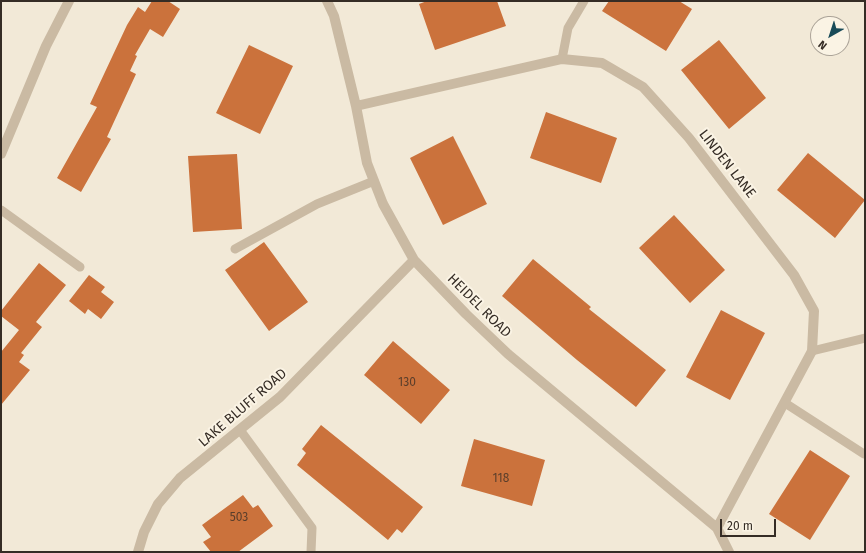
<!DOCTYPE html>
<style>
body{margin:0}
#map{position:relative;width:866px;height:553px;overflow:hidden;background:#f2e9d7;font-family:"Fira Sans",sans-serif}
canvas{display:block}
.frame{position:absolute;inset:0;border:2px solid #352c25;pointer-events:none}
.north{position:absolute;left:810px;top:16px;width:40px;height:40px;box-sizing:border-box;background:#faf3e4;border:1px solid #aba398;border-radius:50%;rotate:219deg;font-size:11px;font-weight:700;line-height:16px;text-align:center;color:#352c25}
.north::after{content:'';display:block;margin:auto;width:14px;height:18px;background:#194b58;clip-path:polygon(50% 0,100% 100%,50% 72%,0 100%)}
.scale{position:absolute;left:720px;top:519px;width:56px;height:18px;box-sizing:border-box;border:2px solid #352c25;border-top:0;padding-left:5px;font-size:12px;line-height:14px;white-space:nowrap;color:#352c25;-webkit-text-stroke:3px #faf3e4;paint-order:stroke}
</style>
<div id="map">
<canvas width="866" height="553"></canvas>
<div class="frame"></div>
<div class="north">N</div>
<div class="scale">20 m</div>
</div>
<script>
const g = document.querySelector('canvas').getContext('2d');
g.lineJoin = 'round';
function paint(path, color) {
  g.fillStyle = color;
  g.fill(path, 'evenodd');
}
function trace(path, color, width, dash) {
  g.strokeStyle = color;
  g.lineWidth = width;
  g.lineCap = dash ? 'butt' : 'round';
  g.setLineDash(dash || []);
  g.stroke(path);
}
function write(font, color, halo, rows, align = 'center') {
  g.font = font + ' "Fira Sans",sans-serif';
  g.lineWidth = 4;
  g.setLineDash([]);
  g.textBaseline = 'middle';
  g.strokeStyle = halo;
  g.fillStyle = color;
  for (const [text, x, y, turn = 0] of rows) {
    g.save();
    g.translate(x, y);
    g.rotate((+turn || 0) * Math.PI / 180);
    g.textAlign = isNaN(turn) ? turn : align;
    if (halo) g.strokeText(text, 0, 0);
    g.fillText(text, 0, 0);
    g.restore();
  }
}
paint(new Path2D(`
 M152 1H168L180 9 163 37 150 29 135 55 137 56 130 71 136 74 107 137 111 139 81 192 57 178 97 107 90 104 127 25 138 7 145 12Z
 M427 1H497L506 26 435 50 419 4Z
 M609 1H679L692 9 666 51 602 11Z
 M719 40 766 98 729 129 681 70Z
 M249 45 293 66 260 134 216 113Z
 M546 112 617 138 601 183 530 158Z
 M453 136 487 204 443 225 410 158Z
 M808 153 865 200 835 238 777 190Z
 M237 154 242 229 193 232 188 156Z
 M674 215 725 270 690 303 639 248Z
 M264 242 308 302 269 331 225 270Z
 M533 259 591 307 589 309 666 370 636 407 577 360 502 296Z
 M39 263 66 285 36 322 42 327 21 353 24 355 19 362 30 370 1 405V352L19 330 1 316V311Z
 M89 275 105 287 101 292 114 302 101 319 88 309 85 314 69 301Z
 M721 310 765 333 730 400 686 377Z
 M393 341 450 390 421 424 364 375Z
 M321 425 423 507 402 533 397 529 388 540 297 465 306 453 302 449Z
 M474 439 545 460 532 506 461 486Z
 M810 450 850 476 810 540 769 514Z
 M243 495 253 508 258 505 273 526 238 552H211L203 542 211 537 202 525Z`), '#cb723c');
trace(new Path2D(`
 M562 59 568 28 584 1
 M1 210 80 267
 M235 249 317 204 374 181
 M812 351 865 338
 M785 403 864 454
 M240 430 312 528 311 552`), '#cabaa3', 9);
trace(new Path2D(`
 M327 1 334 16 356 106 367 163 383 204 414 260 466 314 508 354 717 528 729 552
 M356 106 562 59 602 63 643 87 689 138 794 275 814 311 812 351 717 528
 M138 552 144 532 158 504 180 478 280 397 414 260`), '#cabaa3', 10);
trace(new Path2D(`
 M1 154 46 46 69 1`), '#cabaa3', 10);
write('12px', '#5a3e2b', null, [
 ["130",407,383],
 ["118",501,479],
 ["503",239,518]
]);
write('14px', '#352c25', '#faf3e4', [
 ["LINDEN LANE",727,164,52],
 ["HEIDEL ROAD",479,306,45],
 ["LAKE BLUFF ROAD",243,408,-41]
]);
</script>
